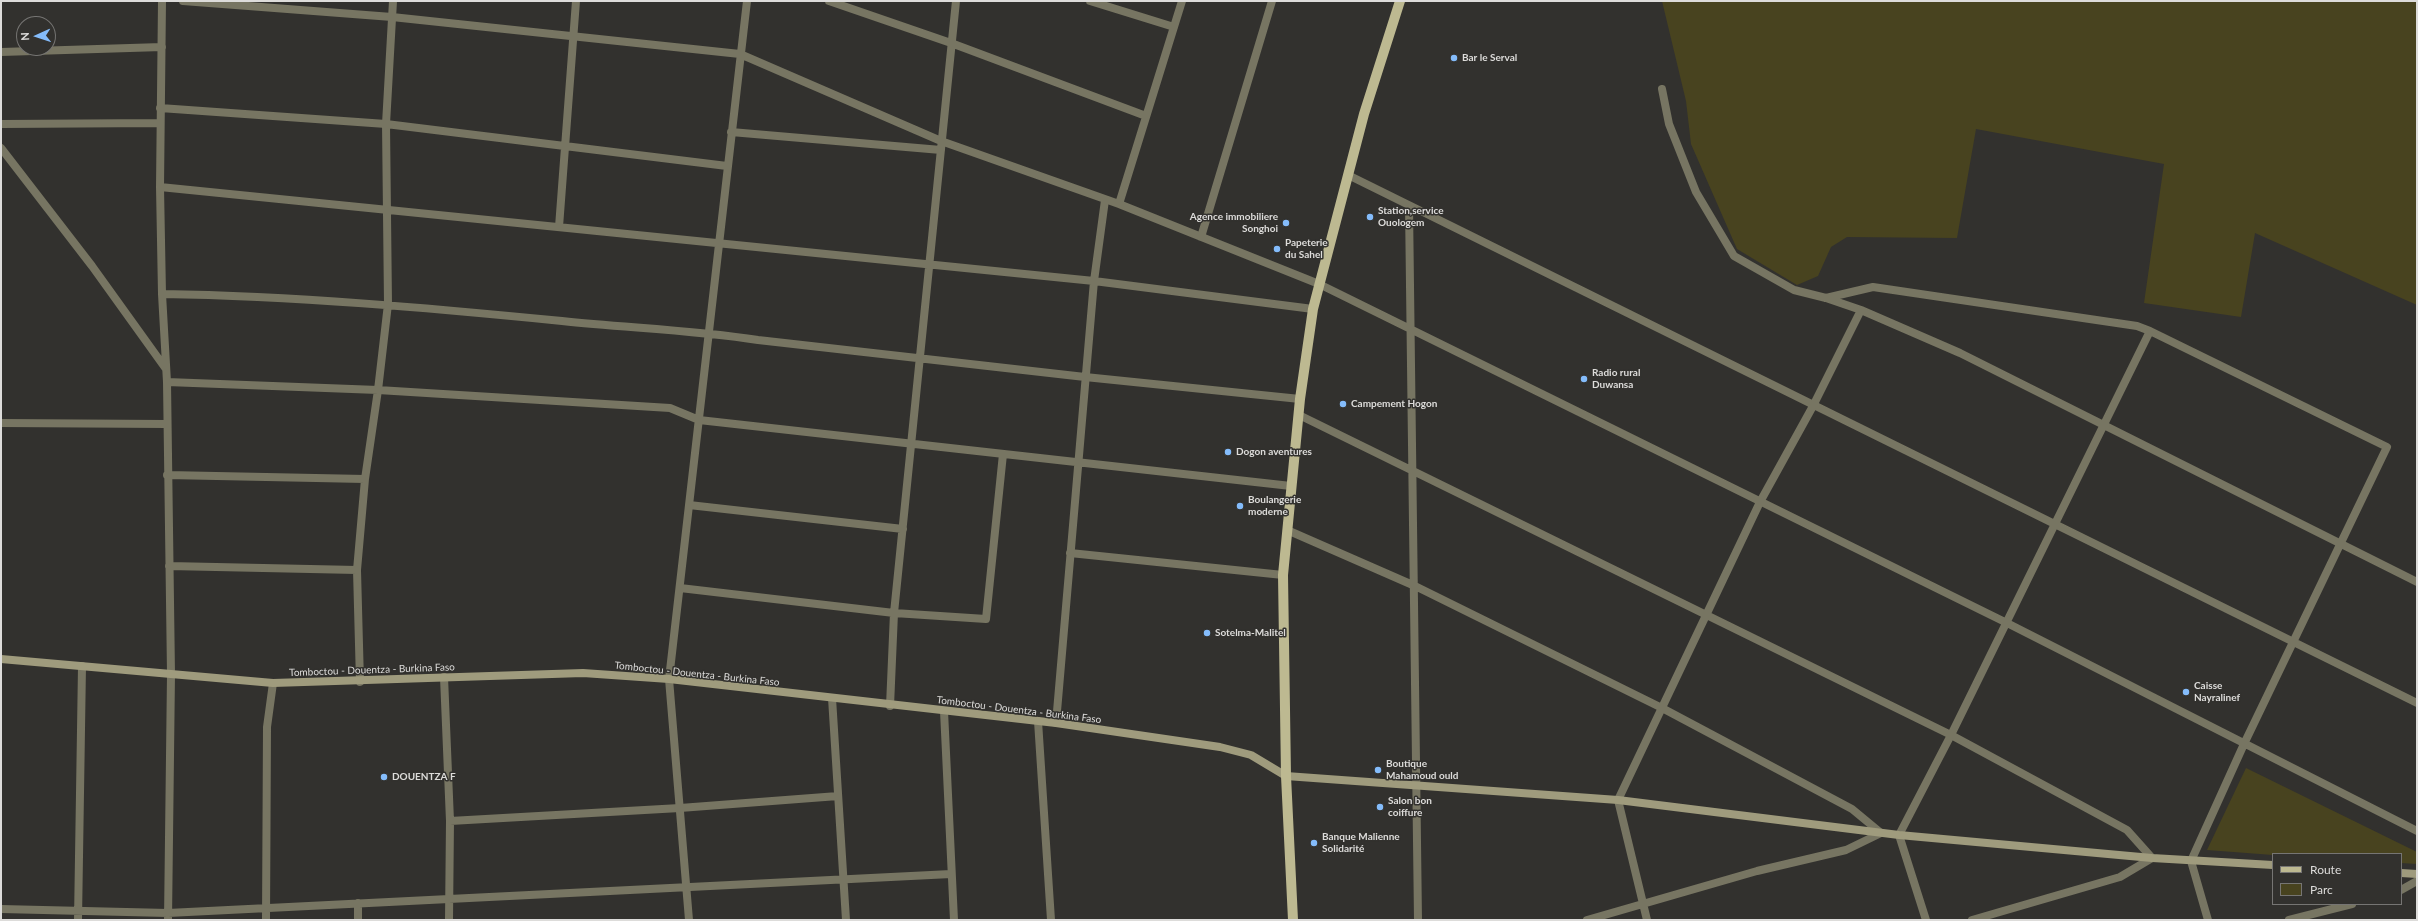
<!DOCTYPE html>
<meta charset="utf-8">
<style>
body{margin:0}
#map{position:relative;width:2418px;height:921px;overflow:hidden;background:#32312e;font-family:Lato,sans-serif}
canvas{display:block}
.frame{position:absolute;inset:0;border:2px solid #dddcda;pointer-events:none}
.legend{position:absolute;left:2272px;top:853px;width:130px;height:52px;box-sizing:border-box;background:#32312e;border:1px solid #767573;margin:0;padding:5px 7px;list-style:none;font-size:12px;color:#dddcda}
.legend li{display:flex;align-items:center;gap:8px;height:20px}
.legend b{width:20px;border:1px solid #767573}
.north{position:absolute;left:16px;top:16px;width:40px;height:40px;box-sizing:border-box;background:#32312e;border:1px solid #767573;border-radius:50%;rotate:267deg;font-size:11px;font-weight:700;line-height:16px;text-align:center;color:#dddcda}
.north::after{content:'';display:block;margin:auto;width:14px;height:18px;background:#84bcfb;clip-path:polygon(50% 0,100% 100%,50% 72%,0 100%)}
</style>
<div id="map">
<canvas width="2418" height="921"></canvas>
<div class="frame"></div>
<ul class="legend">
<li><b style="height:5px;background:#bdb991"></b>Route</li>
<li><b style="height:11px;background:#48431f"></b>Parc</li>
</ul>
<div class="north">N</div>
</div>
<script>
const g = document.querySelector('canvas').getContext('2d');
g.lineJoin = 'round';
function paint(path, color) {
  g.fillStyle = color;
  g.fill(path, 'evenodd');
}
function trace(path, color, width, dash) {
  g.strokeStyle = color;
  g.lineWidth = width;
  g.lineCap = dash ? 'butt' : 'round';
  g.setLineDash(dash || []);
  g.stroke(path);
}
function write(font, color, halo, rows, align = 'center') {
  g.font = font + ' Lato,sans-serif';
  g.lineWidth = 3;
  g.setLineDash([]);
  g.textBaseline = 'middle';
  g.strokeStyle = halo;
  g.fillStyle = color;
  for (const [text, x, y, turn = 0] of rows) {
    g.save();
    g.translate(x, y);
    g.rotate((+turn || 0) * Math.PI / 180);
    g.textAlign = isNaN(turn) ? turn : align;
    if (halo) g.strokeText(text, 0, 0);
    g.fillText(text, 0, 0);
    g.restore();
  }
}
paint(new Path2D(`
 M1662 1H2417V305L2255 233 2241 317 2144 303 2164 164 1976 129 1957 238 1847 237 1831 247 1818 276 1797 285 1737 249 1691 144 1686 101Z
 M2246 768 2417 852V864L2401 863V854L2273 855 2207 850Z`), '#48431f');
trace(new Path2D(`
 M162 1 160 187 162 294 167 382 171 674 168 920
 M183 1 392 17 740 54 941 141 1119 204 1319 284 2007 623 2417 831
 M829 1 951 43 1146 116
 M1090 1 1174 27
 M1 52 162 47
 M1662 89 1669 124 1696 192 1734 256 1794 290 1826 298 1861 310 1960 353 2417 582
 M160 108 386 124 727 166
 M1 124 160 123
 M731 132 941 150
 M1 148 92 266 166 369
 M1348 175 2417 703
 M160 187 1094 281 1313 309
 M1119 204 1182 1
 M1409 206 1418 920
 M559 227 576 1
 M1201 237 1272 1
 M162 294C296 296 429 308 562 321 628 328 693 330 758 340L1085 377 1300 399
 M1826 298 1873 287 2137 326 2150 331
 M167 382 378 390 670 408 699 420 1291 486
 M1299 415 1951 735 2127 830 2152 858 2120 877 1972 920
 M1 423 167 424
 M167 475 365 479
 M689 505 903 529
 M1287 530 1415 586 1662 708 1852 809 1881 833 1846 850 1757 871 1587 920
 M1070 553 1283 575
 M169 566 357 570
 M680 588 894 613 986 619 1003 454
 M444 677 450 821 449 920
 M360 682 357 570 365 479 378 390 388 304 386 124 393 1
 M832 698 846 920
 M890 706 894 613 956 1
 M944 711 954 920
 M1038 721 1051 920
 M1056 723 1094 281 1105 200
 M450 821 680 808 838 796
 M2401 890 2417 881
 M1 909 168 913 951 874
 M78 920 82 666
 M266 920 267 727 273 683
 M358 920V903
 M689 920 669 679 747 1
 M1647 920 1618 800 1760 502 1813 406 1861 310
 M1926 920 1899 835 1951 735 2150 331 2387 447 2244 744 2191 861 2208 920
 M2289 920 2352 904`), '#777562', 8);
trace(new Path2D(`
 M1 659 273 683 583 673 669 679 1056 723 1220 747 1251 755 1286 776 1618 800 1899 835 2152 858 2273 865
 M2401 873 2417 874`), '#9f9b7d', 8);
trace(new Path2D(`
 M1293 920 1286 776 1283 575 1300 399 1313 309 1364 114 1400 1`), '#bdb991', 10);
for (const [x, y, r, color] of [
 [1454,58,4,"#84bcfb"],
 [1370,217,4,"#84bcfb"],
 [1286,223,4,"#84bcfb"],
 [1277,249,4,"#84bcfb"],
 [1584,379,4,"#84bcfb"],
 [1343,404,4,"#84bcfb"],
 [1228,452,4,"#84bcfb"],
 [1240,506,4,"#84bcfb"],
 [1207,633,4,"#84bcfb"],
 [2186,692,4,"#84bcfb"],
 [1378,770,4,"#84bcfb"],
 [384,777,4,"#84bcfb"],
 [1380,807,4,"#84bcfb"],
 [1314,843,4,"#84bcfb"]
]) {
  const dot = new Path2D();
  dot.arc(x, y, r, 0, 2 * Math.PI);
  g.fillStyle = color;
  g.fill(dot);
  trace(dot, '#32312e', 1.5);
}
write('bold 10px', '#dddcda', '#32312e', [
 ["Bar le Serval",1462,58],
 ["Station,service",1378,211],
 ["Ouologem",1378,223],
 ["Agence immobiliere",1278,217,"right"],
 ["Songhoi",1278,229,"right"],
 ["Papeterie",1285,243],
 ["du Sahel",1285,255],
 ["Radio rural",1592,373],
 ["Duwansa",1592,385],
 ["Campement Hogon",1351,404],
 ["Dogon aventures",1236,452],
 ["Boulangerie",1248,500],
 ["moderne",1248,512],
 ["Sotelma-Malitel",1215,633],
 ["Caisse",2194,686],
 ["Nayralinef",2194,698],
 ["Boutique",1386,764],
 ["Mahamoud ould",1386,776],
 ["DOUENTZA F",392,777],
 ["Salon bon",1388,801],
 ["coiffure",1388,813],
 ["Banque Malienne",1322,837],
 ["Solidarité",1322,849]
], 'left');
write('10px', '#dddcda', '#32312e', [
 ["Tomboctou - Douentza - Burkina Faso",372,670,-2],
 ["Tomboctou - Douentza - Burkina Faso",697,674,6],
 ["Tomboctou - Douentza - Burkina Faso",1019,710,7]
]);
</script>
